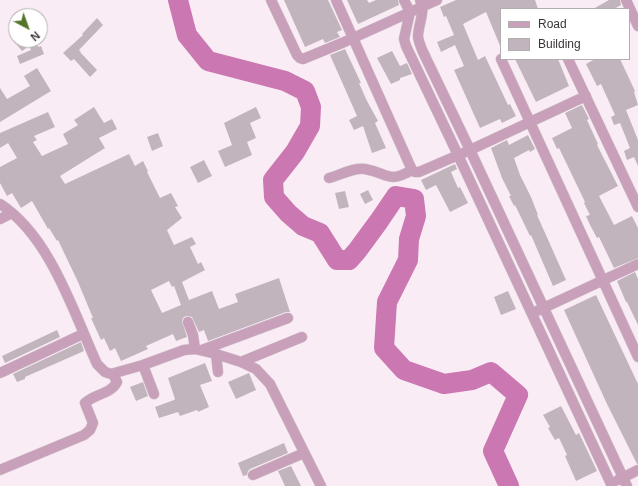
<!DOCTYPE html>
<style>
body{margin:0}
#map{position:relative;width:638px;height:486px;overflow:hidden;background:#faecf5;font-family:Helvetica,sans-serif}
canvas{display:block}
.legend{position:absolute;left:500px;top:8px;width:130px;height:52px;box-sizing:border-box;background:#fff;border:1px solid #b0aeaf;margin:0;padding:5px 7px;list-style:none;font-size:12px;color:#3a3538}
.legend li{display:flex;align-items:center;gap:8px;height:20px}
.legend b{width:20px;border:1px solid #b0aeaf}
.north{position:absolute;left:8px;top:8px;width:40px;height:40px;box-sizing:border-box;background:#fff;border:1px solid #b0aeaf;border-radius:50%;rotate:139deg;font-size:11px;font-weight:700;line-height:16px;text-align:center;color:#3a3538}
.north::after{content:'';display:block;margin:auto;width:14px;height:18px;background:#55752c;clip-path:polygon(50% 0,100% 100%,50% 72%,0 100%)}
</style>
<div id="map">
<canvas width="638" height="486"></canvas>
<ul class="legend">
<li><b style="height:5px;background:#c8a0ba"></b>Road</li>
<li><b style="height:11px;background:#c2b4bd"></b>Building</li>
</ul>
<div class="north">N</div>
</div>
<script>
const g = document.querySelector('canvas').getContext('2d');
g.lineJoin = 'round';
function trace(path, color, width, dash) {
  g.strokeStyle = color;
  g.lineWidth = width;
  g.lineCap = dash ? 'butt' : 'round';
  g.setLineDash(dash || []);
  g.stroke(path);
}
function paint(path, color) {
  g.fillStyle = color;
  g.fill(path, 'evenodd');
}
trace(new Path2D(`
 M178 0 187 35 208 61 285 81 305 91 311 107 310 126 295 152 273 180 274 197 288 213 303 226 320 233 337 260H349L357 251 379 221 396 196 414 199 416 216 409 239 408 260 387 302 384 348 404 370 444 384 472 380 491 372 518 395 493 451 509 486`), '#cb77b2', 20);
paint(new Path2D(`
 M284 0H328L342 30 337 32 340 37 325 43 323 39 305 47Z
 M347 0H367L369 3 376 0H398L399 5 358 24Z
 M456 0H535L538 9H501V48L486 12 463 24 478 60 485 56 508 105 510 104 516 116 502 123 500 119 480 128 454 70 464 66 455 45 441 52 437 42 454 35 446 16 444 17 440 7Z
 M609 0H620L621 5 614 9H593Z
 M97 18 103 25 79 50 81 52H80L97 70 90 77 74 59 71 61 63 53 83 35 82 34Z
 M13 40H36L34 42 39 47 41 46 44 54 20 64 17 56 31 50 29 46 22 51Z
 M345 49 361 83H359L367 101 378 121 375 123 386 148 372 153 363 126 354 130 349 120 357 116 330 55Z
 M392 51 400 66 407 63 412 74 400 78V80L391 84 377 58Z
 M515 59H558L569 86 536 102Z
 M595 59H620L635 91 634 92 638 105 626 110 638 140V166L634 157 627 160 624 151 630 148 620 123 614 125 611 117 615 115 601 84 597 86 586 64Z
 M37 68 51 91 0 122V88L7 99 30 86 24 76Z
 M582 105 589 119 587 120 598 144 597 145 618 186 599 196 614 225 632 216 638 228V258L614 268 599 237 597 238 590 225 586 216 590 215 584 203 585 202 559 148 557 149 552 138 572 128 565 113Z
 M94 107 104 123 112 119 117 129 99 138 105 148 60 176 65 184 129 154 135 166 143 161 148 171 147 172 160 198 171 193 178 206 175 207 182 218 167 230 174 245 192 237 196 244 190 247 198 264 201 262 205 270 182 282 189 300 212 291 219 309 238 302 235 294 279 278 290 312H286L208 341 204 330 199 332 192 317 186 316 183 318 182 321 187 337 176 341 173 334 146 346 148 349 121 361 115 348 110 351 104 338 101 340 91 318H93L78 282 58 240 57 241 49 228 48 229 32 201 21 208 12 193 7 196 0 183V167L17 158 8 143 0 148V133L48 112 55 127 34 136 37 140 33 142 42 156 68 144 63 134 78 125 74 120ZM169 281 172 287 174 286 181 305 162 313 151 290Z
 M256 107 261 118 250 123 256 138 247 142 252 155 225 167 218 151 232 145 224 123Z
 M158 133 163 146 152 151 147 137Z
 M528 135 535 149 530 152 529 150 514 158 520 175 531 197 538 215H537L566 280 553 286 531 235 530 236 515 205 514 206 509 196H511L502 178 491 148 507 140 509 145Z
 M204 160 212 176 198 183 190 167Z
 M455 164 457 169 451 172 458 188 460 187 468 203 450 212 436 185 426 190 421 180Z
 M368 190 373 200 365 204 360 194Z
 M345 191 349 207 339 209 335 193Z
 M635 272 638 279V325L627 302H626L617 281Z
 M508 291 516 309 501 315 494 297Z
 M596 295 638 384V464H637L607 404 564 310Z
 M57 330 60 337 5 363 2 356Z
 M81 342 84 351 25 377V379L17 382 13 374Z
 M205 363 212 381 200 385 209 407 198 412 197 410 180 416 178 412 159 418 155 407 174 400 175 399 168 378Z
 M249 373 256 390 236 399 228 382Z
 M143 382 148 396 136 401 130 387Z
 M561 406 576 435 579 433 597 471 576 481 565 456 567 455 559 438 555 440 548 428 550 427 543 415Z
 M284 443 288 453 250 469 248 471 247 475 243 476 238 463Z
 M291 466 301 486H285L278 471Z`), '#c2b4bd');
const minor = new Path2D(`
 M271 0 297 55 300 58 303 59 342 43 437 0
 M336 0 412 170 415 172H419L470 150 586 96
 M404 0 410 12 404 39 406 46 458 155 612 486
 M420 0C426 12 418 24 418 37 419 43 421 47 423 52L470 150 627 486
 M626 0 638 26
 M501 59 638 357
 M568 59 638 207
 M329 178C340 175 355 167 365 169 388 173 388 184 412 170
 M0 204C50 236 74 313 97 364L105 372 111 374 143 365 184 350 195 349 216 354 241 362 256 369 270 384 321 486
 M0 219 12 213
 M537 311 638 264
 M188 322 193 335 195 349
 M202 350 288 318
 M216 354 218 372
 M241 362 302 337
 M143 365 154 394
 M0 373 83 334
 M0 470 84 435 90 430 93 423 85 403C94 394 111 394 117 382L113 374
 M253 475 304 453
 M618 480 638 470`);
trace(minor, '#d4c7cf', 11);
trace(minor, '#c8a0ba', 10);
</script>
